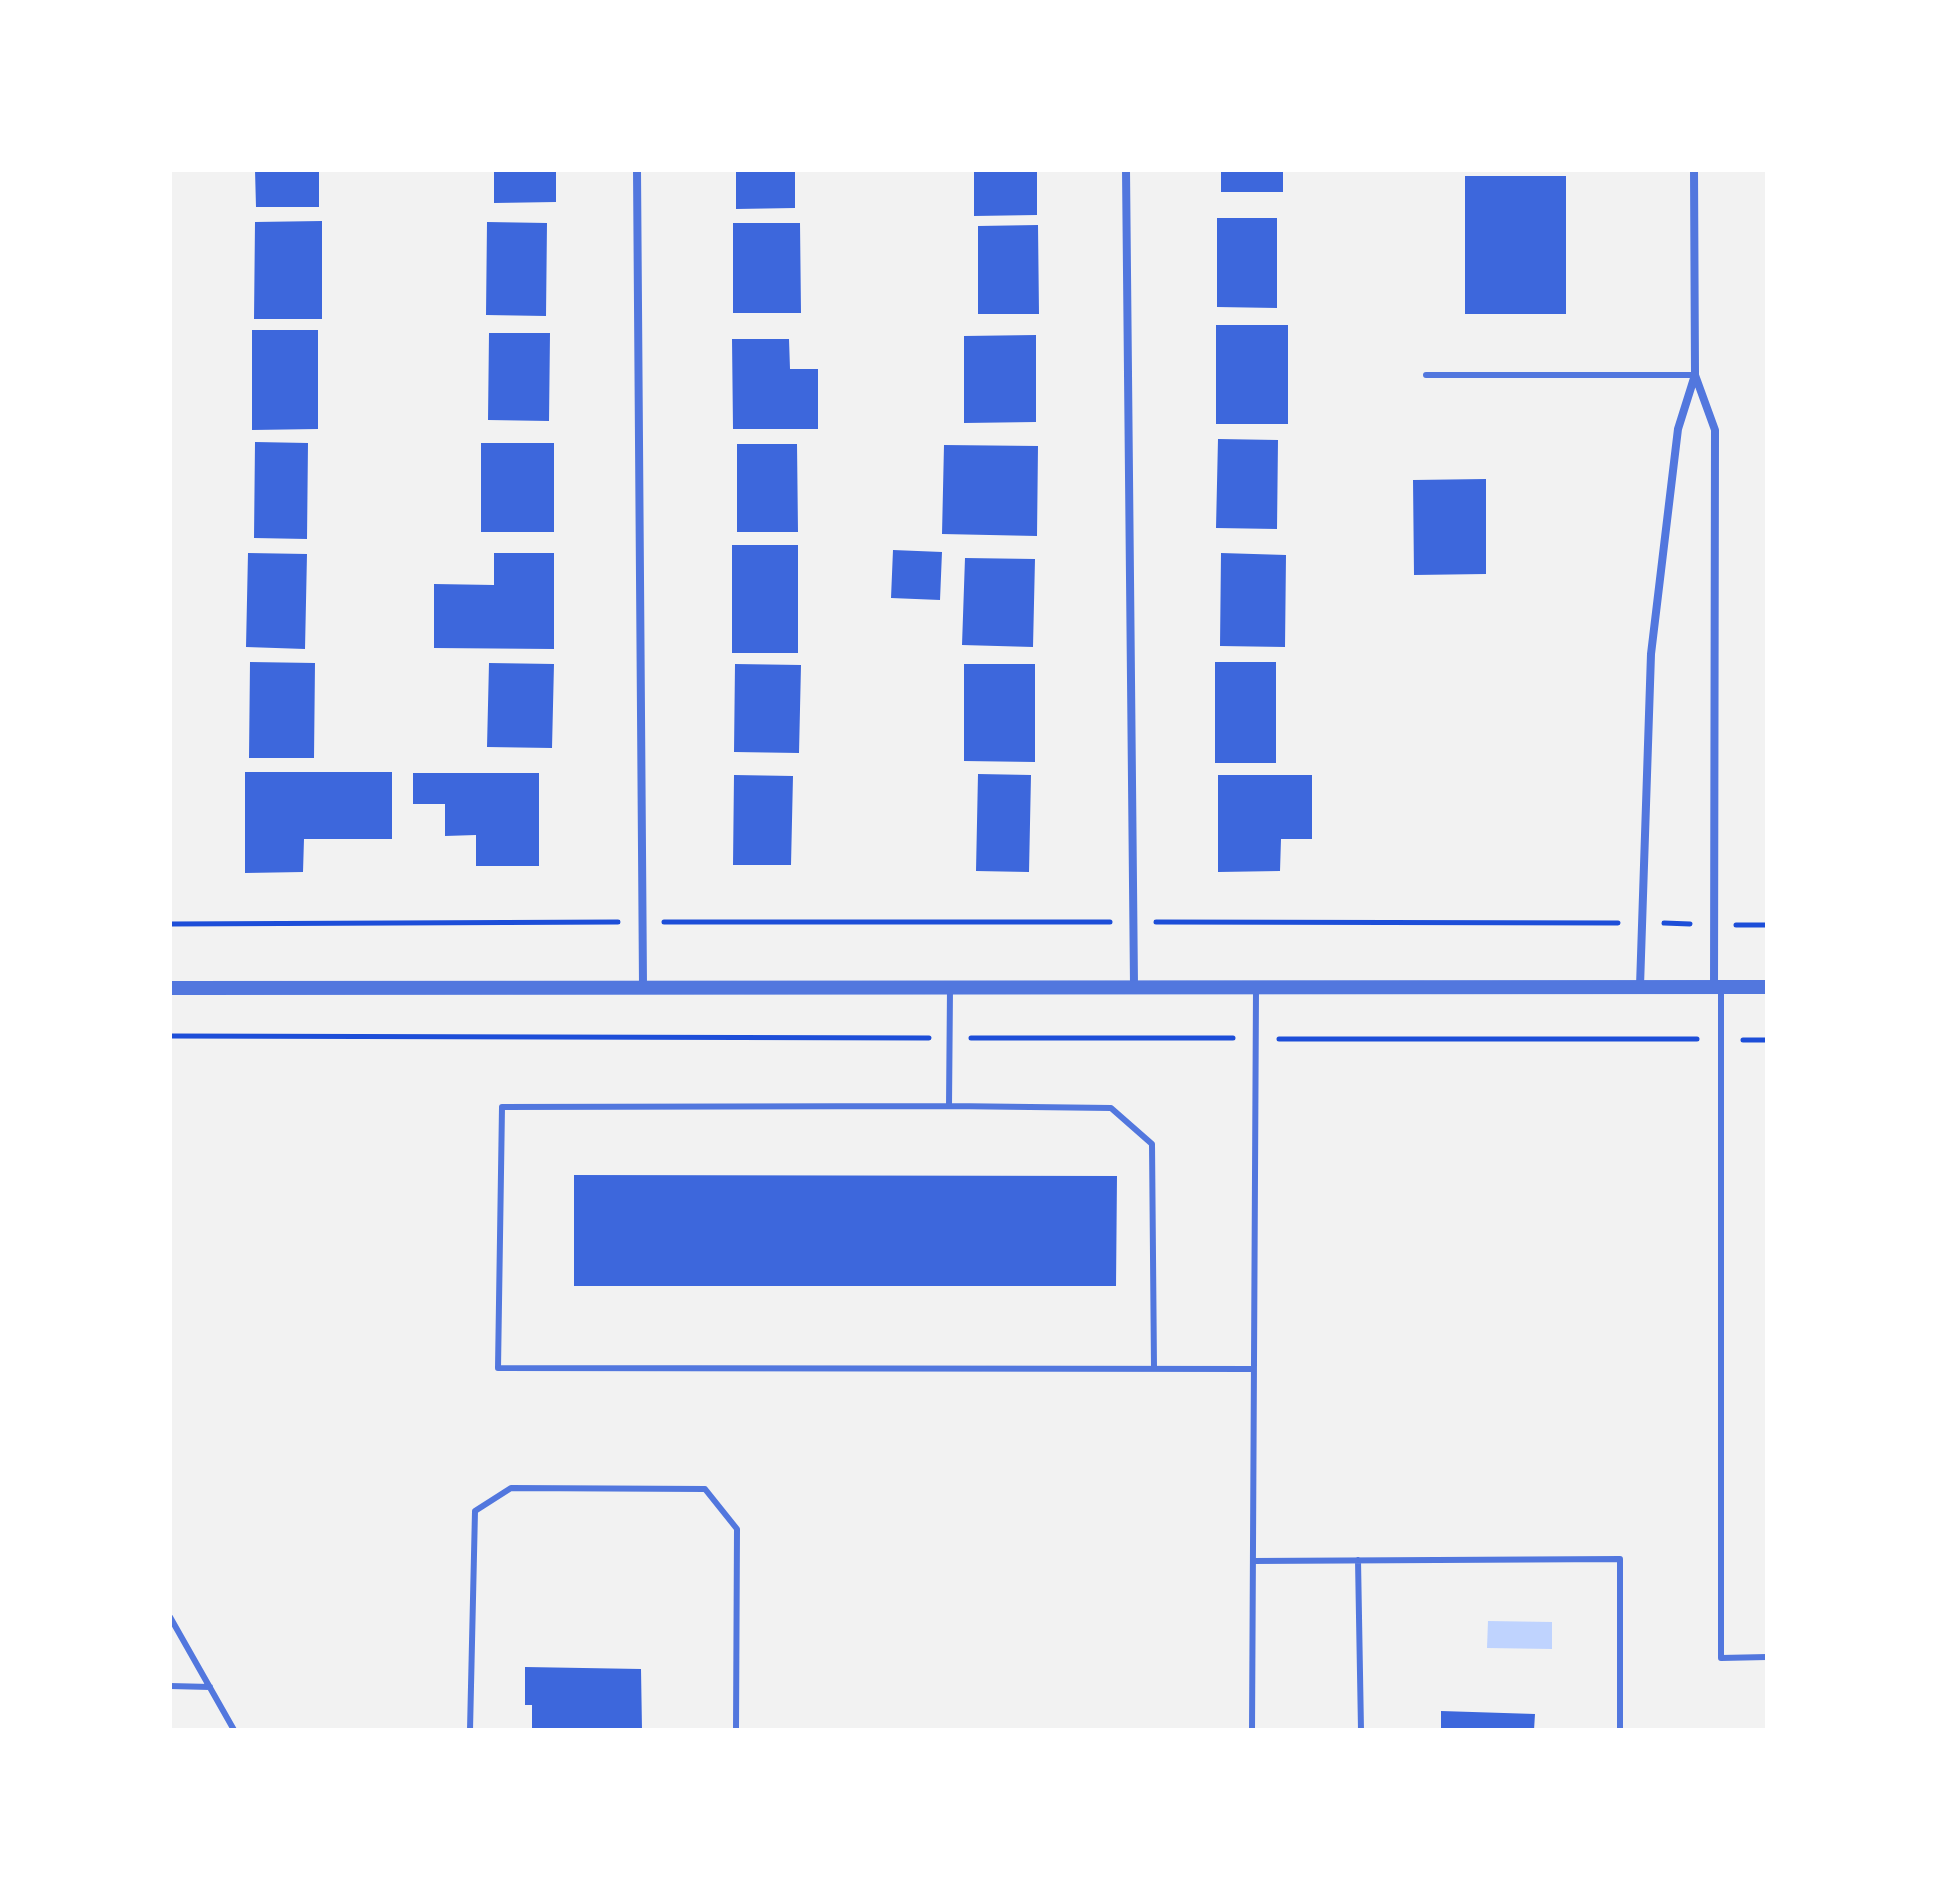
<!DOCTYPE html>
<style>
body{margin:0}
#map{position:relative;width:1937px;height:1900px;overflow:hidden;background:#f2f2f2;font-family:"IBM Plex Sans",sans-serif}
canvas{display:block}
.frame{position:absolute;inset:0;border:172px solid #fff;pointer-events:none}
</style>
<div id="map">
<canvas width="1937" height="1900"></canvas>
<div class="frame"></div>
</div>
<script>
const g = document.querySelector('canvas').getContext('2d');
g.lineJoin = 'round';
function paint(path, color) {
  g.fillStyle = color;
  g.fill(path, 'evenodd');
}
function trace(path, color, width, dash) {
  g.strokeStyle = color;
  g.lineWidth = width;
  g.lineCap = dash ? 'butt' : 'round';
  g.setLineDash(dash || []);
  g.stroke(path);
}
paint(new Path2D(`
 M1488 1621 1552 1622V1649L1487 1648Z`), '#bfd3fe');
paint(new Path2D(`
 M255 170H319V207H256Z
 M494 170H556V202L494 203Z
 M736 170H795V208L736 209Z
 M974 170H1037V215L974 216Z
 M1221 170H1283V192H1221Z
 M1465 176H1566V314H1465Z
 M1217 218H1277V308L1217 307Z
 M322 221V319H254L255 222Z
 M487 222 547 223 546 316 486 315Z
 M733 223H800L801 313H733Z
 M1038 225 1039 314H978V226Z
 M1216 325H1288V424H1216Z
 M252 330H318V429L252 430Z
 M489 333H550L549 421 488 420Z
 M1036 335V422L964 423V336Z
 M732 339H789L790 369H818V429H733Z
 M1218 439 1278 440 1277 529 1216 528Z
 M255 442 308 443 307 539 254 538Z
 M481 443H554V532H481Z
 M737 444H797L798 532H737Z
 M944 445 1038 446 1037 536 942 534Z
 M1486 479V574L1414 575 1413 480Z
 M732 545H798V653H732Z
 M893 550 942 552 940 600 891 598Z
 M248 553 307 554 305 649 246 647Z
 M494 553H554V649L434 648V584L494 585Z
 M1221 553 1286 555 1285 647 1220 646Z
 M965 558 1035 559 1033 647 962 645Z
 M250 662 315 663 314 758H249Z
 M1215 662H1276V763H1215Z
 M489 663 554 664 552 748 487 747Z
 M735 664 801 665 799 753 734 752Z
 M964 664H1035V762L964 761Z
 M245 772H392V839H304L303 872 245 873Z
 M413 773H539V866H476V835L445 836V804H413Z
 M978 774 1031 775 1029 872 976 871Z
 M734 775 793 776 791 865H733Z
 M1218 775H1312V839H1281L1280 871 1218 872Z
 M574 1175 1117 1176 1116 1286H574Z
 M525 1667 641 1669 642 1730H532V1705H525Z
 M1441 1711 1535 1714 1534 1730H1441Z`), '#3d67dc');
trace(new Path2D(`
 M664 922H1110
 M1156 922 1618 923
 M1664 923 1690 924
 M170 924 618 922
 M1736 925H1767
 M170 1036 929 1038
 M971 1038H1233
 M1279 1039H1697
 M1743 1040H1767`), '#1d4ed8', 5);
trace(new Path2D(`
 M1426 375H1695
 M1721 988V1658L1767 1657
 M950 989 949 1106 502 1107 498 1368 1254 1369
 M949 1106 1111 1108 1152 1144 1154 1368
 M1358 1560 1361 1730
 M1253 1561 1620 1559V1730
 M170 1617 234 1730
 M170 1686 210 1687
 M470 1730 475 1511 511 1488 705 1489 737 1529 736 1730
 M1252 1730 1256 990`), '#5277de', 6);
trace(new Path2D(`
 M637 170 643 985
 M1126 170 1134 985
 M1695 375 1715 430 1714 987
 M1640 986 1651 654 1678 429 1695 375 1694 170`), '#5277de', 8);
trace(new Path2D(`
 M170 988 1767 987`), '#5277de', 14);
</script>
